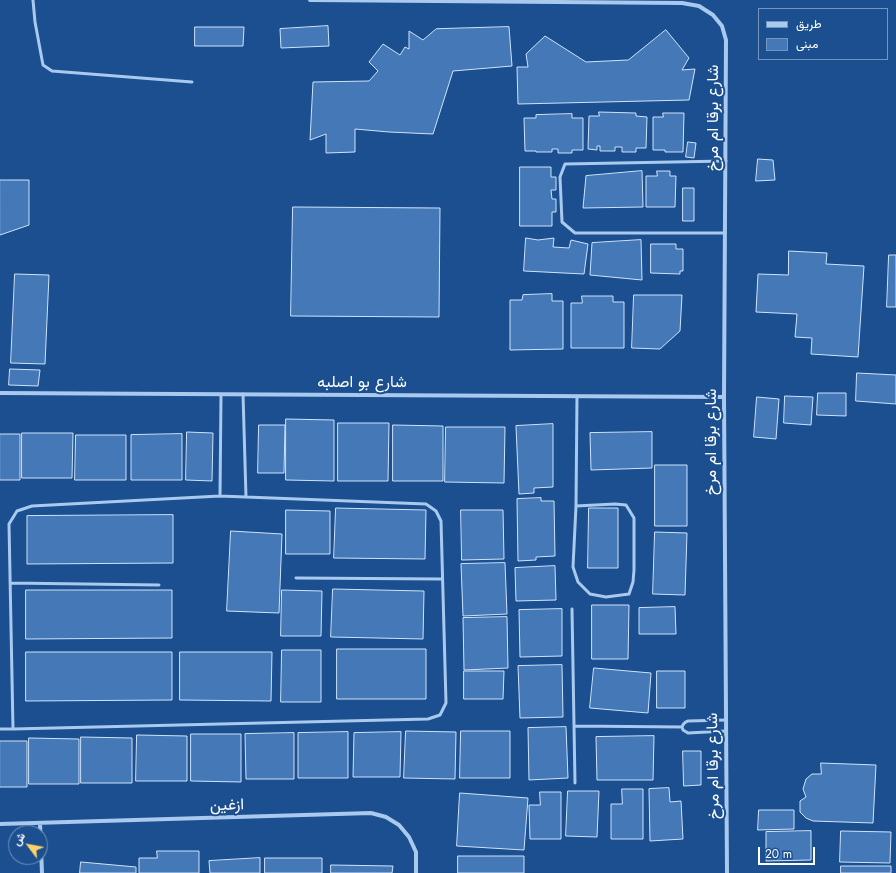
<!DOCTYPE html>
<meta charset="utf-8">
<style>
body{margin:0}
#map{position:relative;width:896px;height:873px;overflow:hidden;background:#1b4f8f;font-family:Jost,Vazirmatn,sans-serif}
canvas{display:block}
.legend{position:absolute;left:758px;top:8px;width:130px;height:52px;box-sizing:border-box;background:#1b4f8f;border:1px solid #7695bc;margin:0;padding:5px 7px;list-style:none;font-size:12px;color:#fff}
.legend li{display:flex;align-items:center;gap:8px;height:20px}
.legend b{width:20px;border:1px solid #7695bc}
.north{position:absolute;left:8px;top:825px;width:40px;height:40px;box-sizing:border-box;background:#1b4f8f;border:1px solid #7695bc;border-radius:50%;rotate:302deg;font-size:11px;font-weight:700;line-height:16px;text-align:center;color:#fff}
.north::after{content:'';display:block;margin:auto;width:14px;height:18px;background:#ffd166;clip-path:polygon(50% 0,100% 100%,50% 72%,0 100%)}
.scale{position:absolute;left:758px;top:847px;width:57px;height:18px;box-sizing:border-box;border:2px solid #fff;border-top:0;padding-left:5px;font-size:12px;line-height:14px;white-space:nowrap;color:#fff;-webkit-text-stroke:3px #1b4f8f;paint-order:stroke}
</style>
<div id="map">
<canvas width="896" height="873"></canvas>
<ul class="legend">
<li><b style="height:5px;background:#a9c9ee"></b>طريق</li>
<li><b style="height:11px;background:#4478b7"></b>مبنى</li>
</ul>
<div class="north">ش</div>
<div class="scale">20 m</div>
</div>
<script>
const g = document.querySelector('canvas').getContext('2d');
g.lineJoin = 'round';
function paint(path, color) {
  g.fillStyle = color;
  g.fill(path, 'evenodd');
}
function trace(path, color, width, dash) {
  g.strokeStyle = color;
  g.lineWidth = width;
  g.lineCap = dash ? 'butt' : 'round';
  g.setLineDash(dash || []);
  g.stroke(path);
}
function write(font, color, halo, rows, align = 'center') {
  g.font = font + ' Jost,Vazirmatn,sans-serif';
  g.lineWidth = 4;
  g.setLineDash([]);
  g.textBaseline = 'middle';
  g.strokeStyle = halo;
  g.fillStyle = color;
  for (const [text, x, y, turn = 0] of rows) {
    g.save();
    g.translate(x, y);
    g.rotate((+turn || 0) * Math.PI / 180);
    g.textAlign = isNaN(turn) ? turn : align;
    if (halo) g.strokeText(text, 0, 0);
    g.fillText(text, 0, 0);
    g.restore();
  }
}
const building = new Path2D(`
 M328 26 329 46 281 48 280 29Z
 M195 27H244L243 46H195Z
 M509 27 512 66 453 71 433 134 389 132 355 129V152L326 153V134L310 140 313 82 369 81 378 71 369 62 383 44 400 55 405 47 409 49V31L423 40 436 29Z
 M666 30 689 58 682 70 695 69 689 100 518 104 517 67H528L526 54 545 36 586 62 628 60Z
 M599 112 636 113V116L647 117 646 148H636V152H622V147H615V151H600V146H597V150L588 149 589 116H599Z
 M663 113H684L683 152H665V150H653V117H663Z
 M572 114V118H583V150H572V153H558V149H552V152H536V151H525L524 118H536V115Z
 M688 142 696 143 694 158 686 157Z
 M758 159 773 160 775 180 756 181Z
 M520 167H551V177H556V190H551L552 199H556V212H552V226H520Z
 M642 171 643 207 583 208 586 176Z
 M657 171H670V176H676L675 207H646V176H657Z
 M0 180H29V225L0 235Z
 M683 188H694V221H683Z
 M293 207 440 208 439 317 291 316Z
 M526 238 538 240 554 238 553 247 569 248 571 240 588 244 584 274 524 271Z
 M641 240 642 280 590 275 592 243Z
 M651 244H676V249H683V271H680V274L651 273Z
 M789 251 827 253 826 264 864 266 858 357 811 354 812 338 795 337 797 314 756 312 758 274 788 275Z
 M889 255H896V307H887Z
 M15 274 49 275 45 364 11 363Z
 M552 294V301H563V349L510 350V300H522L523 295Z
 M634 295H682L680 331 660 349 632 348Z
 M582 296H613V302H624V348H571V303H582Z
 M10 369 40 370 38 386 9 385Z
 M857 373 896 375V404L856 401Z
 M818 393H846V416L817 415Z
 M785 396 813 397 811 425 784 423Z
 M757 397 779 399 776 439 754 437Z
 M286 419 334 420V481L286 480Z
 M338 423H389L388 481H338Z
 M553 424V487L534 488V493L519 494 516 426Z
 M259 425H285L284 473H258Z
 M393 425 443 426V481H393Z
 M446 427H505L504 483 445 482Z
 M187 432 213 433 212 481 186 480Z
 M652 432V468L591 470 590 433Z
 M22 433H73L72 478H22Z
 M0 434H20V480H0Z
 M182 434V480H131V435Z
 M76 435H126V480H75Z
 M655 465H687V526H655Z
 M541 498V501H554L555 556 536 557V560L518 561 517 499Z
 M336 508 426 510 425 559 334 558Z
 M589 508H618V568H588Z
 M286 510 330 511V554H286Z
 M461 510H503L504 559 462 560Z
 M173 515V563L27 564V516Z
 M231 531 282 534 279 613 227 611Z
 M655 532 687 533 685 595 653 594Z
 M505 563 507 614 463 616 461 564Z
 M555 566 556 600 516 601 515 568Z
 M333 589 424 591 423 639 331 637Z
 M26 590H172V638L26 639Z
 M282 590 322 591 321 636H281Z
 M592 605H629L628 659H592Z
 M675 607 676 634H639V608Z
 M562 609V656L520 657 519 610Z
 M507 617 508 668 464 670 463 618Z
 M337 649H426V699H337Z
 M282 650H321V702H281Z
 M26 652H172V700L26 701Z
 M180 652H272L271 701 180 700Z
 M562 665 563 717 520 718 518 666Z
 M594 668 651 673 648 713 590 708Z
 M464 671H504L503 699H464Z
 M657 671H685V708H657Z
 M566 727 568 778 529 780 528 728Z
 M406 731 456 732 455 779 404 778Z
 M461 731H510V778H460Z
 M348 732V778H298V733Z
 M401 732 400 777H353L354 733Z
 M294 733V779H246L245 734Z
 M191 734H241V782L191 781Z
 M137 735 187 736V781H136Z
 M654 736 653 780H597L596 737Z
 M81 737 132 738V783H81Z
 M29 738 79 739V784H29Z
 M0 741H27V787H0Z
 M683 751H701V785L684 786Z
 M821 763 876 765 873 823 813 821 806 818 800 812V801L806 797 803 789 806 779 812 774H821Z
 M669 788 670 802 681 801 683 839 650 841 649 789Z
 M622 789H643V839H611V804H622Z
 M568 791H599L597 837 566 836Z
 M540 792H561V839H530L529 805H540Z
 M460 793 528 798 524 850 457 846Z
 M759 810H794V829L758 830Z
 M811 831V860L766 861V832Z
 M841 831 891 832 890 863 840 862Z
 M157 851H199V873H139V858H157Z
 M458 856H524V873H458Z
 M260 858V873H210L209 861Z
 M265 858H322V873H265Z
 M81 862 136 867V873H80Z
 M331 865 393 866 392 873H331Z
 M841 866H891V873H841Z`);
paint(building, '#4478b7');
trace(building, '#cfe3fa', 1);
trace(new Path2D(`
 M33 0 35 22 43 65 52 71 192 82
 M725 233H575L562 222 560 177 565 164 726 161
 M243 394 246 497
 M220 496 221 395
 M576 506 615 504 626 505 634 518V570L633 582 629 594 606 597 590 594 578 582 573 567 576 506 577 396
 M296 578 442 579
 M10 583 159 585
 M572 609 575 783
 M574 726 682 727
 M682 727C683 724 684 722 688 721L726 720
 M682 727 683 730 688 733 726 731
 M0 729H13L428 719 440 715 446 703 441 521 436 511 426 504 220 496 32 506 17 511 9 524 13 729`), '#a9c9ee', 3);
trace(new Path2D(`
 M310 0 682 3 699 6 713 15 722 26 726 40 724 397 727 873
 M0 393 724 397
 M0 824 371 813 386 817 399 825 409 837 416 852V873
 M40 824 42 873`), '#a9c9ee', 4);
write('16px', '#fff', '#1b4f8f', [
 ["شارع برقا ام مرخ",714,118,-90],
 ["شارع بو اصلبه",362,383],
 ["شارع برقا ام مرخ",712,442,-90],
 ["شارع برقا ام مرخ",714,766,-91],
 ["ازغين",227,806,-2]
]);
</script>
